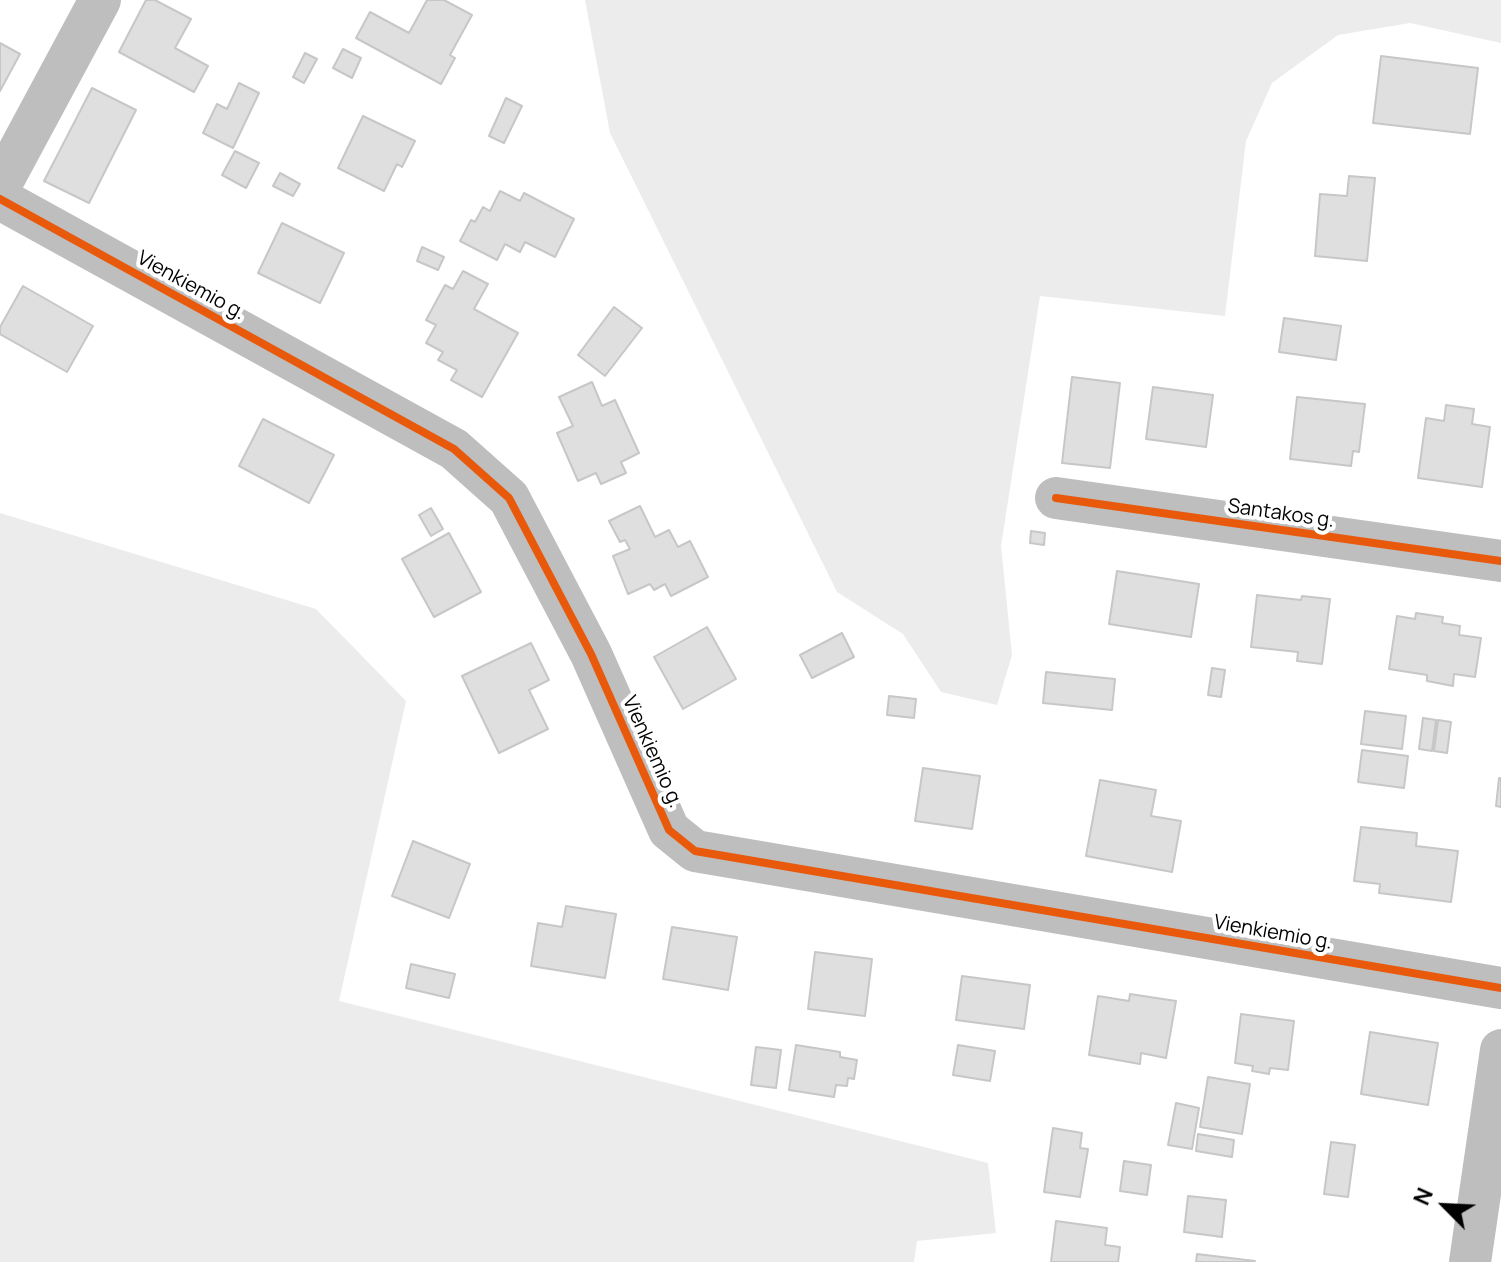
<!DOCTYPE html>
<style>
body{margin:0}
#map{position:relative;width:1501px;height:1262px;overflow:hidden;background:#fff;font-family:Manrope,sans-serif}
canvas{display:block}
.north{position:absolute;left:1405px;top:1166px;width:80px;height:80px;-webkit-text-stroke:6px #fff;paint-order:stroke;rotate:294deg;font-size:22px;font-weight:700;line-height:32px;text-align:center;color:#000}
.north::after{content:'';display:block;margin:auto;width:28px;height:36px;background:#000;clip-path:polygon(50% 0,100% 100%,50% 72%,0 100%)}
</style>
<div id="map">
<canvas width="1501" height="1262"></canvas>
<div class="north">N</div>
</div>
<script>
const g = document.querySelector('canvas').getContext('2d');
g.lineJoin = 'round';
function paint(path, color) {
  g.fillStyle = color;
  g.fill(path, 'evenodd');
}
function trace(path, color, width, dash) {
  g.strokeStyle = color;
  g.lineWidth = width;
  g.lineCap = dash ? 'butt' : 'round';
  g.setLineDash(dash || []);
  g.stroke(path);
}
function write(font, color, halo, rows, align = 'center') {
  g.font = font + ' Manrope,sans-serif';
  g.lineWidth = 8;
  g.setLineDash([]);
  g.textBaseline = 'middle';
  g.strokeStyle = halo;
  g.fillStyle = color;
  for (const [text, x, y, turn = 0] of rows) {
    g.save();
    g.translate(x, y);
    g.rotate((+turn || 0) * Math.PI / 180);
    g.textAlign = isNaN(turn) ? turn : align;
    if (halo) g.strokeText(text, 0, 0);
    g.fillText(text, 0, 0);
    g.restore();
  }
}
paint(new Path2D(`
 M585 0H1501V43L1410 23 1338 35 1272 83 1246 141 1225 316 1040 296 1001 546 1012 655 997 705 941 692 903 634 837 592 610 133Z
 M0 513 316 609 406 701 339 1001 988 1163 996 1233 917 1241 914 1262H0Z`), '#ececec');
const building = new Path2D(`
 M146 0H155L191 19 175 48 208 66 194 92 119 52Z
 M427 0H444L472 15 450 55 455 58 441 84 356 38 370 12 409 33Z
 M0 43 20 54 0 91Z
 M343 49 361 58 352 78 333 68Z
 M305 53 317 59 304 83 293 77Z
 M1381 56 1478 68 1470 134 1373 123Z
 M239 83 259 93 233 148 203 133 217 104 227 109Z
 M92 88 136 110 89 203 44 181Z
 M506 98 522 106 504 143 489 136Z
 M363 116 415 141 402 167 397 164 384 191 338 168Z
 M235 151 259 163 246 188 222 175Z
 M280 173 300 184 293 196 273 186Z
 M1349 176 1375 178 1367 261 1315 256 1320 194 1347 196Z
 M500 191 520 201 524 193 574 219 555 257 525 242 520 252 505 244 497 260 460 241 471 220 475 222 483 207 490 211Z
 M282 223 344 253 320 303 258 273Z
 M422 247 444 257 438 270 417 261Z
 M463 271 488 284 474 309 518 333 482 397 451 380 457 370 438 360 443 352 426 343 436 325 426 320 445 285 453 289Z
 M23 286 93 326 67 372 0 334V327Z
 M614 307 642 328 605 376 578 355Z
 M1284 318 1341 326 1336 360 1279 352Z
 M1072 377 1120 383 1110 468 1062 463Z
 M592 382 602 406 615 400 639 453 621 462 626 473 601 484 596 473 578 481 557 433 573 426 559 397Z
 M1153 387 1213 395 1206 447 1146 439Z
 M1297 397 1365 404 1359 452 1353 451 1351 466 1290 459Z
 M1446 405 1474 409 1472 424 1490 427 1482 487 1418 478 1426 418 1444 421Z
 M263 419 334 455 309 503 239 466Z
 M640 506 655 537 669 530 678 547 690 541 708 577 671 596 665 584 654 590 650 584 628 594 613 556 630 549 625 540 620 542 609 521Z
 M431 508 443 529 431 536 419 515Z
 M1031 531 1045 533 1044 545 1030 543Z
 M449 533 481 592 434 617 402 559Z
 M1117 571 1199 584 1191 637 1109 624Z
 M1257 595 1301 600 1302 596 1330 599 1322 664 1297 661 1298 652 1251 647Z
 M1416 613 1443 617 1442 623 1460 626 1459 635 1481 638 1475 677 1454 674 1453 686 1427 681V675L1389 669 1397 616 1415 619Z
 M707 627 736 679 683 709 654 657Z
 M842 633 854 657 812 678 800 655Z
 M531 643 549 680 529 690 548 729 499 753 462 676Z
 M1212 668 1225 670 1221 697 1208 695Z
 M1046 672 1115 679 1112 710 1043 703Z
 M889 696 916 699 914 718 887 715Z
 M1365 711 1406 716 1402 749 1361 744Z
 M1423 718 1436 720 1432 751 1419 749Z
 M1438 720 1451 722 1447 753 1434 751Z
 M1362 750 1408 756 1404 788 1358 782Z
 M923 768 980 776 972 829 915 821Z
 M1499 778H1501V807L1496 806Z
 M1100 780 1156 790 1151 816 1181 821 1172 872 1086 856Z
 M1361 827 1417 833 1416 846 1458 851 1451 902 1379 893 1380 884 1354 881Z
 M413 841 470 864 449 918 392 896Z
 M566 906 616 914 605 978 531 966 538 923 562 927Z
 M672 927 737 937 728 990 663 979Z
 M815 952 872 959 865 1016 808 1009Z
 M411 964 455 974 449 998 406 988Z
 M962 976 1030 985 1024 1029 956 1020Z
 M1130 994 1176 1001 1166 1058 1141 1053 1140 1064 1089 1055 1098 996 1129 1001Z
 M1241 1014 1294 1021 1288 1070 1270 1068 1269 1074 1252 1071 1253 1066 1235 1063Z
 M1370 1032 1438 1043 1428 1105 1361 1094Z
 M796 1045 840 1052V1057L857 1060 854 1079 848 1078 847 1086 836 1085 834 1097 789 1090Z
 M958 1045 995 1051 990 1081 953 1075Z
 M756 1047 781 1050 776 1088 751 1085Z
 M1208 1077 1250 1084 1242 1134 1200 1127Z
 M1176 1103 1199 1108 1192 1149 1168 1145Z
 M1053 1128 1082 1133 1080 1148 1088 1149 1080 1197 1044 1192Z
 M1198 1134 1234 1140 1232 1157 1196 1151Z
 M1331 1142 1355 1145 1348 1197 1324 1194Z
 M1124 1161 1151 1165 1147 1195 1120 1191Z
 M1188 1196 1226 1200 1222 1237 1184 1232Z
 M1056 1221 1107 1228 1105 1245 1120 1247 1118 1262H1051Z
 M1197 1254 1255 1261 1254 1262H1196Z`);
paint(building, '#dfdfdf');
trace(building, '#c7c7c7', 2);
trace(new Path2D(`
 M0 186 100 0
 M0 199 454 449 509 498 591 654 669 830 695 851 1501 988
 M1056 498 1501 561
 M1470 1262 1501 1050`), '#bebebe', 42);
trace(new Path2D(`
 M0 199 454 449 509 498 591 654 669 830 695 851 1501 988
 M1056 498 1501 561`), '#e8590c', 8);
write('20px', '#000', '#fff', [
 ["Vienkiemio g.",191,286,29],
 ["Santakos g.",1281,514,8],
 ["Vienkiemio g.",652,752,66],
 ["Vienkiemio g.",1273,933,10]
]);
</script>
